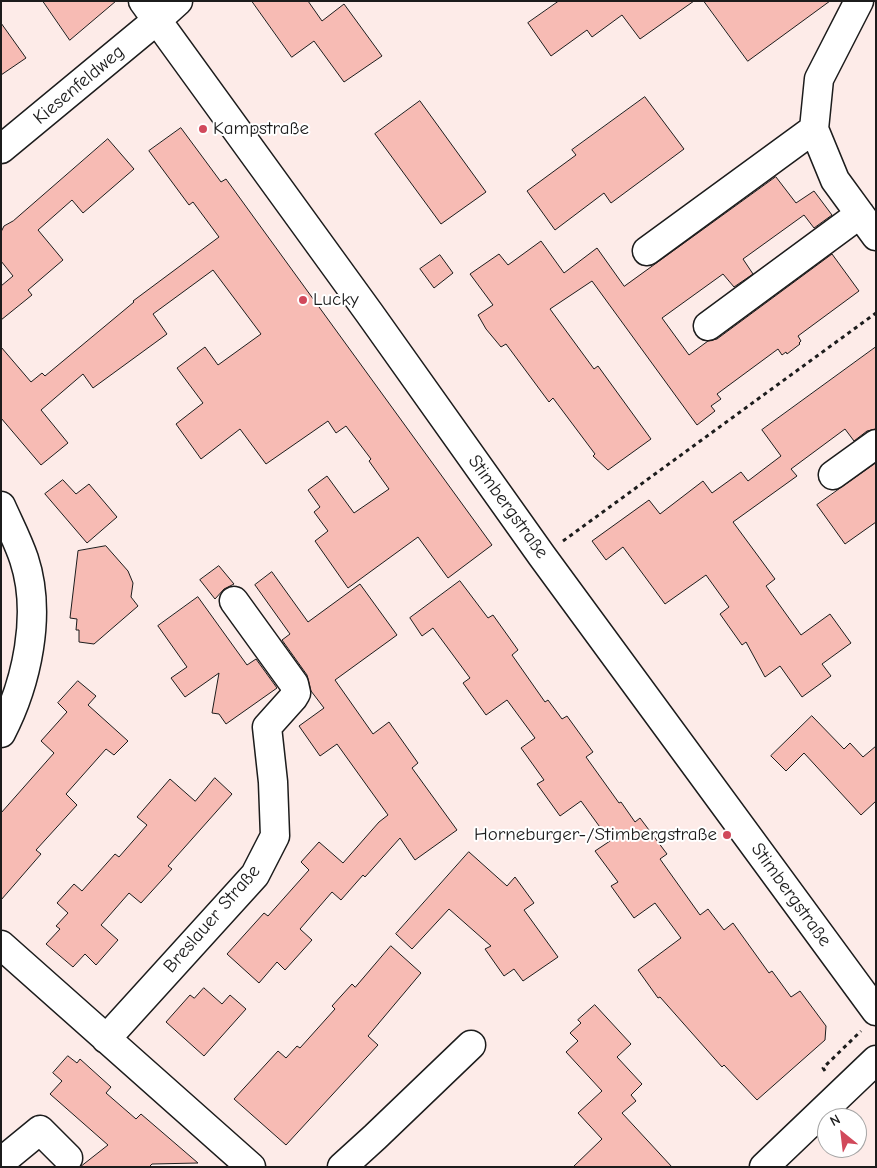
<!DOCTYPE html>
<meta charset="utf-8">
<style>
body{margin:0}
#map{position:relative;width:877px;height:1168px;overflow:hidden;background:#fdebe8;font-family:"Comic Neue",sans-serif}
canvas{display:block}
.frame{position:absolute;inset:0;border:2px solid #1c1c1c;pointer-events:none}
.north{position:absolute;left:817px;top:1108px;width:50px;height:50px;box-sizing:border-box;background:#fff;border:1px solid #a4a4a4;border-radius:50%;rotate:331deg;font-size:14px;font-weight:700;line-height:20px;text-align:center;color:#1c1c1c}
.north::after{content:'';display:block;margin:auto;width:18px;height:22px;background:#d1495b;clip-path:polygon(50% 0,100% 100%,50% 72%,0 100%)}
</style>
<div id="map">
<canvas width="877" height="1168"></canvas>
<div class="frame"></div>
<div class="north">N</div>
</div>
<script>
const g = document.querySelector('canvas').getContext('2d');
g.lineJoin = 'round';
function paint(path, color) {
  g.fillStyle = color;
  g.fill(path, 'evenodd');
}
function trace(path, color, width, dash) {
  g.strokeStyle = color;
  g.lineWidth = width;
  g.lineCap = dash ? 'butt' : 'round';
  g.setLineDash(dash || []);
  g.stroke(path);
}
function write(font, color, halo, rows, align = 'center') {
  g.font = font + ' "Comic Neue",sans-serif';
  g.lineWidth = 4;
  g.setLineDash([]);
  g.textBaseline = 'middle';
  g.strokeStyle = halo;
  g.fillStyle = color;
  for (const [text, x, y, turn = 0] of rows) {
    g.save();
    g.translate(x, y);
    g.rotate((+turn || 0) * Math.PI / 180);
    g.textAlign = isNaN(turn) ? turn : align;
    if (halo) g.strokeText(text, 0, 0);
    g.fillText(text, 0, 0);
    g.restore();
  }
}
const building = new Path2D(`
 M43 1H116L70 40Z
 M252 1H308L322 21 344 4 382 56 344 82 314 41 292 57Z
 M559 1H694L640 39 622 15 592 37 587 30 551 56 528 23Z
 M704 1H830L748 61Z
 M1 23 26 58 1 75Z
 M645 97 684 149 611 203 604 193 555 230 527 191 576 155 572 150Z
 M420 101 486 192 441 224 375 134Z
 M181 128 221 182 226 179 492 545 448 578 418 537 348 588 315 541 328 531 314 512 320 507 308 490 327 476 354 513 389 489 369 461 371 459 346 426 336 433 328 421 266 464 240 429 201 459 176 424 203 403 177 368 205 347 218 365 261 334 213 270 153 314 167 334 93 388 83 374 41 410 68 443 41 465 1 418V347L31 382 42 373 45 376 134 302 133 301 219 237 193 202 189 205 149 151Z
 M108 139 134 169 83 213 72 200 38 230 63 260 28 290 32 295 1 320V286L13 276 1 261V232L4 226 13 221Z
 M776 177 796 203 814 191 832 215 814 228 804 215 743 259 753 274 734 287 723 274 662 318 689 355 708 341 717 339 832 254 859 291 798 336 801 341 799 343 800 344 787 354 786 352 782 355 778 349 717 394 721 399 711 406 715 411 697 425 592 281 550 309 594 369 598 366 651 439 608 470 593 456 595 454 553 398 549 402 506 344 501 347 486 329 478 315 493 305 470 274 499 254 508 265 541 241 564 273 597 248 624 286Z
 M440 255 453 273 434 288 420 269Z
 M876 347V429L867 431 854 441 845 429 791 469 797 476 733 522 775 579 766 586 801 635 830 614 851 643 822 664 831 676 802 697 780 666 765 677 746 642 742 645 720 614 729 607 706 575 665 604 623 547 606 560 592 541 649 500 660 514 703 481 712 493 741 472 748 481 781 456 762 430Z
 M876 463V522L845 544 817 505Z
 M63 480 76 494 89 484 117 517 87 543 45 494Z
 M106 546 128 571 133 583 131 597 138 606 94 644 79 642V630H76L77 619 70 618 78 551Z
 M219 566 234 584 224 589 215 599 200 580Z
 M272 572 308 622 360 584 397 635 335 680 373 734 389 722 418 763 412 768 457 830 415 860 400 838 365 877 363 875 341 900 332 892 300 929 312 940 285 970 277 962 259 983 227 954 264 913 268 916 309 870 301 862 319 842 343 863 379 822 388 815 337 744 320 756 299 726 324 708 311 691 307 675 282 640 290 634 255 585Z
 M460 581 488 618 493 615 518 650 512 655 545 702 548 700 562 719 567 716 593 752 586 757 619 803 621 802 635 822 640 818 667 854 660 859 700 915 708 909 724 930 733 923 769 973 772 971 791 997 800 991 826 1026 825 1040 757 1100 724 1065 722 1067 660 997 658 998 638 970 681 938 655 903 634 918 611 886 618 882 595 851 610 841 581 801 560 816 537 784 544 780 521 748 535 738 507 700 486 715 463 683 470 678 433 628 422 636 410 618Z
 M198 597 247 665 256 659 277 688 226 724 219 714 212 713 219 673 185 697 171 678 187 667 158 626Z
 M78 681 96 696 88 705 128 741 114 755 106 749 66 794 77 805 36 850 41 854 1 900V813L54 753 41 741 67 712 58 703Z
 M812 716 844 749 850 743 863 757 876 746V801L861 815 804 753 786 771 771 756Z
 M215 778 232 794 168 866 172 869 141 903 129 893 101 925 118 940 96 965 85 954 73 967 46 944 60 929 56 926 68 913 57 903 74 884 82 891 115 854 119 857 147 825 137 817 170 779 195 801Z
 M469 852 507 886 515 877 534 903 524 910 558 957 523 981 514 969 504 976 485 949 491 946 449 909 412 949 396 934Z
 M391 946 421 973 368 1036 378 1045 286 1145 234 1099 278 1051 286 1058 297 1046 300 1048 335 1009 332 1006 352 984 355 987Z
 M204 988 222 1004 230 995 246 1009 204 1056 166 1022 190 995 194 998Z
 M595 1005 631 1044 617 1057 642 1084 631 1095 636 1101 622 1113 672 1167H573L602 1139 578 1113 602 1091 566 1052 578 1041 570 1033 581 1023 578 1020Z
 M68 1056 77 1063 80 1059 111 1087 106 1093 136 1119 141 1114 198 1163 152 1164 149 1167H80L108 1145 50 1094 62 1081 53 1073Z`);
paint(building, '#f7bbb4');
trace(building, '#1c1c1c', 1);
const minor = new Path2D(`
 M143 1 370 314 542 556 876 1011
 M859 1 819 79 814 129 835 180 876 236
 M1 149 157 20 178 1
 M647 251 814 129
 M708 326 860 214
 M833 475 876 444
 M1 506C9 524 18 541 24 559 42 614 27 683 1 733
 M1 945 251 1167
 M106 1039 255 875 275 836 273 782 267 727 293 698 296 693 294 684 234 601
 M1 1162 40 1130 68 1158
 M342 1167 375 1137 471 1045`);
const major = new Path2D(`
 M764 1167 876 1060`);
trace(minor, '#1c1c1c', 31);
trace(major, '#1c1c1c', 31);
trace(new Path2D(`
 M563 541 876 313
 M825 1071 823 1068 861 1031`), '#1c1c1c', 3, [4, 4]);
trace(minor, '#fff', 28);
trace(major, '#fff', 28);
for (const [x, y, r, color] of [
 [203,129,5,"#d1495b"],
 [303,300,5,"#d1495b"],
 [727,835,5,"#d1495b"]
]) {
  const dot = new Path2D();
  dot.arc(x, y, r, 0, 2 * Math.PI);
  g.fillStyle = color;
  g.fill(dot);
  trace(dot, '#fff', 2);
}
write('19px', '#1c1c1c', '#fff', [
 ["Kiesenfeldweg",79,85,-40],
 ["Stimbergstraße",508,507,54],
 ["Stimbergstraße",791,895,54],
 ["Breslauer Straße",212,919,-49]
]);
write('19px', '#1c1c1c', '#fff', [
 ["Kampstraße",213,129],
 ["Lucky",313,300],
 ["Horneburger-/Stimbergstraße",717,835,"right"]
], 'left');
</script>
